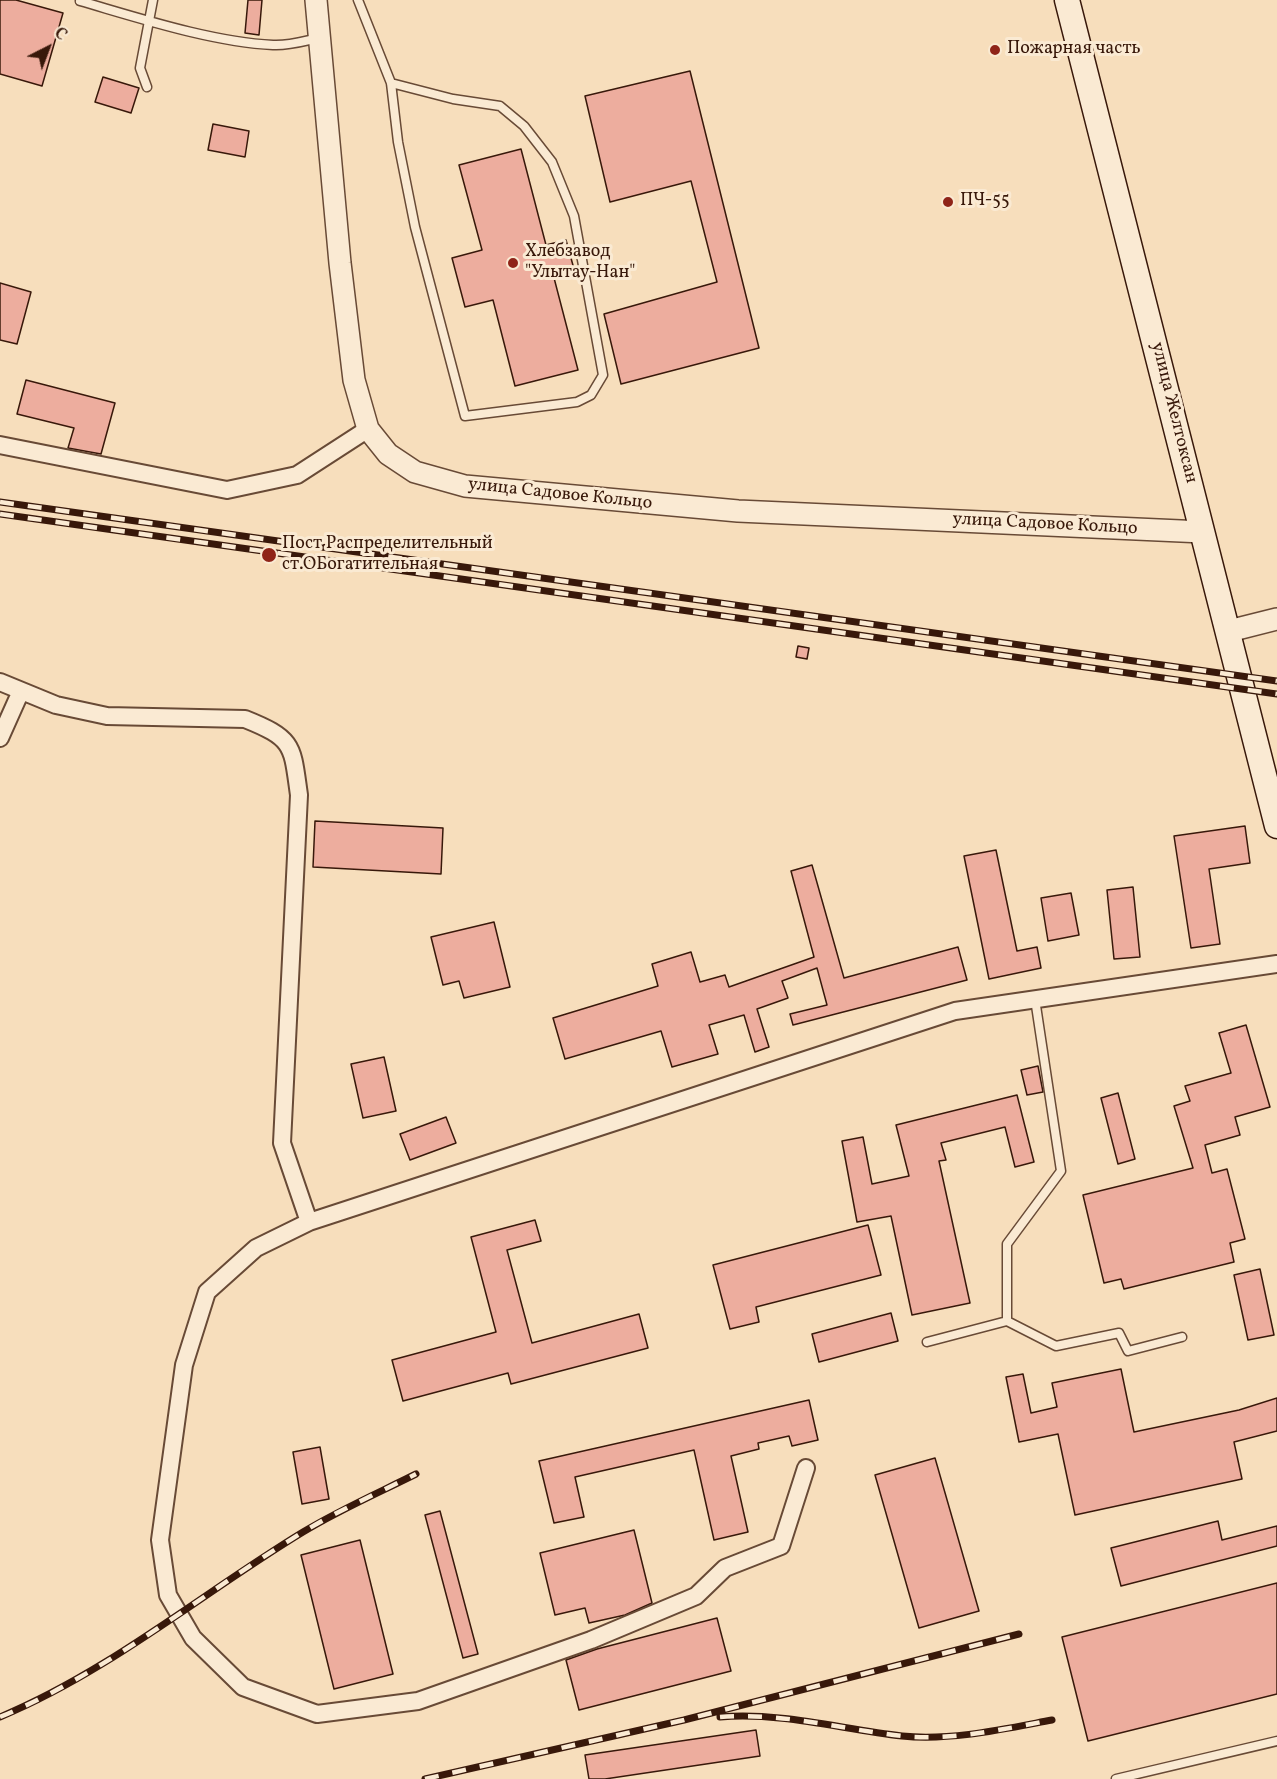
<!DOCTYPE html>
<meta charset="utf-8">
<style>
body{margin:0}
#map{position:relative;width:1277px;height:1779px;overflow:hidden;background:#f7debc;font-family:Vollkorn,serif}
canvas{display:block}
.north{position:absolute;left:18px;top:18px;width:60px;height:60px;-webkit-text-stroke:4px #faead3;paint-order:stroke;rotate:42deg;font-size:16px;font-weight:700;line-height:24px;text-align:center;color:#38180a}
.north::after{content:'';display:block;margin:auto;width:21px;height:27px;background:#38180a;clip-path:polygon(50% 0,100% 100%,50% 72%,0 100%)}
</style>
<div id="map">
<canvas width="1277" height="1779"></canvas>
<div class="north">С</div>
</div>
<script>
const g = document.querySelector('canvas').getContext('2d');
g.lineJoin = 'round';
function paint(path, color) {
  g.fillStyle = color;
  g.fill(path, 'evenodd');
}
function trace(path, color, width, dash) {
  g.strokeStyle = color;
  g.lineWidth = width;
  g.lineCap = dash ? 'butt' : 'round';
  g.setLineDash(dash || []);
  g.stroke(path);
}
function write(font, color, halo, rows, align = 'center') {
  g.font = font + ' Vollkorn,serif';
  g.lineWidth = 6;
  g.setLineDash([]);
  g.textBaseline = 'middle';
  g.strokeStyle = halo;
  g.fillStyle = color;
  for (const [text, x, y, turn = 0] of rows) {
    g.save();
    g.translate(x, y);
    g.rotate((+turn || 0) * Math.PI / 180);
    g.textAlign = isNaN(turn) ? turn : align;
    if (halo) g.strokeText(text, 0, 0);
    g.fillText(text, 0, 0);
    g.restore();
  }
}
const building = new Path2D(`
 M0 0H16L63 13 42 86 0 74Z
 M248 0H262L259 35 245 33Z
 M690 71 759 348 621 384 604 314 717 282 691 181 610 202 585 96Z
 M103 77 139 88 131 113 95 102Z
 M213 124 249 131 245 157 208 150Z
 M521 149 546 245 566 240 574 269 553 274 578 370 515 386 493 300 465 307 452 258 482 250 459 165Z
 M0 283 31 292 17 344 0 340Z
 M26 380 115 403 101 454 68 448 74 428 17 414Z
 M798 646 809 648 807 659 796 657Z
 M315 821 443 828 441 874 313 867Z
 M1245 826 1250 863 1209 869 1220 944 1191 948 1174 836Z
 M996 850 1017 951 1037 947 1041 968 989 979 964 856Z
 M812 865 844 978 958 947 967 980 793 1025 790 1014 827 1005 817 968 782 981 788 998 757 1009 769 1047 755 1052 744 1015 709 1025 718 1054 672 1067 661 1031 565 1059 553 1018 658 986 652 964 691 952 700 982 725 975 729 987 814 957 791 871Z
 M1133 887 1140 957 1114 959 1107 890Z
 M1071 893 1079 935 1048 941 1041 898Z
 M494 922 510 987 464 998 459 981 443 985 431 937Z
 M1246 1025 1270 1107 1235 1117 1240 1135 1205 1145 1212 1173 1227 1169 1245 1239 1230 1243 1234 1262 1124 1289 1121 1279 1104 1283 1083 1195 1193 1168 1174 1106 1190 1101 1185 1086 1231 1073 1219 1033Z
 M384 1057 396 1111 363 1118 351 1064Z
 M1038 1066 1043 1092 1027 1095 1021 1070Z
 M1118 1093 1135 1159 1118 1164 1101 1098Z
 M1017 1095 1034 1162 1015 1167 1005 1127 941 1143 946 1160 939 1161 970 1303 912 1315 891 1216 857 1222 842 1141 863 1137 872 1184 909 1176 896 1125Z
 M446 1117 456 1143 410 1160 400 1134Z
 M535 1220 541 1241 507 1250 532 1343 639 1314 648 1348 511 1384 508 1373 403 1401 392 1360 496 1332 471 1237Z
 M868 1225 881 1275 756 1307 759 1322 730 1329 713 1265Z
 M1260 1269 1274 1335 1248 1340 1234 1275Z
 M891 1313 898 1341 819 1362 812 1334Z
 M1121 1369 1134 1432 1239 1410 1277 1398V1431L1234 1442 1242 1479 1075 1515 1058 1434 1019 1442 1006 1377 1023 1374 1031 1413 1057 1407 1052 1383Z
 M809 1400 818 1440 792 1446 789 1436 758 1443 759 1449 731 1456 748 1532 714 1540 694 1450 575 1477 584 1517 554 1523 539 1461Z
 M320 1447 329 1499 302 1504 293 1452Z
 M935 1458 979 1611 919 1628 875 1475Z
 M440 1511 478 1654 463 1658 425 1515Z
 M1218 1521 1222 1540 1277 1526V1546L1121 1586 1111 1548Z
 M634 1530 652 1603 625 1615 589 1623 585 1608 555 1615 540 1553Z
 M360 1540 393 1674 334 1689 301 1555Z
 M1277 1583V1694L1088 1741 1062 1637Z
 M717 1618 731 1671 579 1710 566 1660 597 1649Z
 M756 1730 760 1756 605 1779H589L585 1755Z`);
paint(building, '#edad9e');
trace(building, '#38180a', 1.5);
const service = new Path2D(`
 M358 0 391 83 398 142 415 227 465 416 577 402 591 395 603 375 574 216 552 162 524 126 500 106 453 99 391 83
 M80 1C139 18 212 42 273 45 289 46 304 41 319 38
 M147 87 140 68 153 0
 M1007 1321 1056 1346 1119 1333 1128 1351 1182 1337
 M927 1342 1007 1321V1244L1061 1171 1035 999
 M1116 1779 1277 1741`);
const minor = new Path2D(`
 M0 445 227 490 297 475 368 429
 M0 682 56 705 107 716 245 719C295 739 292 746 299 795L282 1143 309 1222
 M0 738 21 691
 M806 1468 781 1546 725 1568 696 1596 591 1640 418 1701 317 1714 243 1687 193 1638 168 1595 160 1540 184 1365 207 1292 256 1248 309 1222 955 1011 1277 964`);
const tertiary = new Path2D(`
 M316 0 340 263 354 380 368 429 388 454 415 472 465 486 738 511 1203 532
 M1229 631 1277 619`);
const secondary = new Path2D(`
 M1067 0 1277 826`);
trace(service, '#684a36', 11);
trace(minor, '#684a36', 20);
trace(tertiary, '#684a36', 24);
trace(secondary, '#38180a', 27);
trace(service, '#faead3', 8);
trace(minor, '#faead3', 16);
trace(tertiary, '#faead3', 21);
trace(secondary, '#faead3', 24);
const rail = new Path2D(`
 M0 502 1277 681
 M0 514 1277 694
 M0 1717C110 1671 201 1594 303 1532 339 1510 378 1493 416 1474
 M720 1717C782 1712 840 1729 902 1736 951 1741 1004 1729 1052 1720
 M425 1779 684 1720 1019 1634`);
trace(rail, '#38180a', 7);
trace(rail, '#faead3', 4.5, [14]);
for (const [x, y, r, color] of [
 [995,50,6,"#8f2418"],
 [948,202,6,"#8f2418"],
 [513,263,6,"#8f2418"],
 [269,555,8,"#8f2418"]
]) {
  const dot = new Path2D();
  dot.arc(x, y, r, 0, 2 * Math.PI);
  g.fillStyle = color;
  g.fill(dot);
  trace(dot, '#faead3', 2);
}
write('18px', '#38180a', '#faead3', [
 ["Пожарная часть",1007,50],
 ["ПЧ-55",960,202],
 ["Хлебзавод",525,253],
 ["\"Улытау-Нан\"",525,274],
 ["Пост Распределительный",282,545],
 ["ст.ОБогатительная",282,566]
], 'left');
write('18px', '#38180a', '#faead3', [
 ["улица Желтоксан",1173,413,76],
 ["улица Садовое Кольцо",560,495,6],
 ["улица Садовое Кольцо",1045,525,3]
]);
</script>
